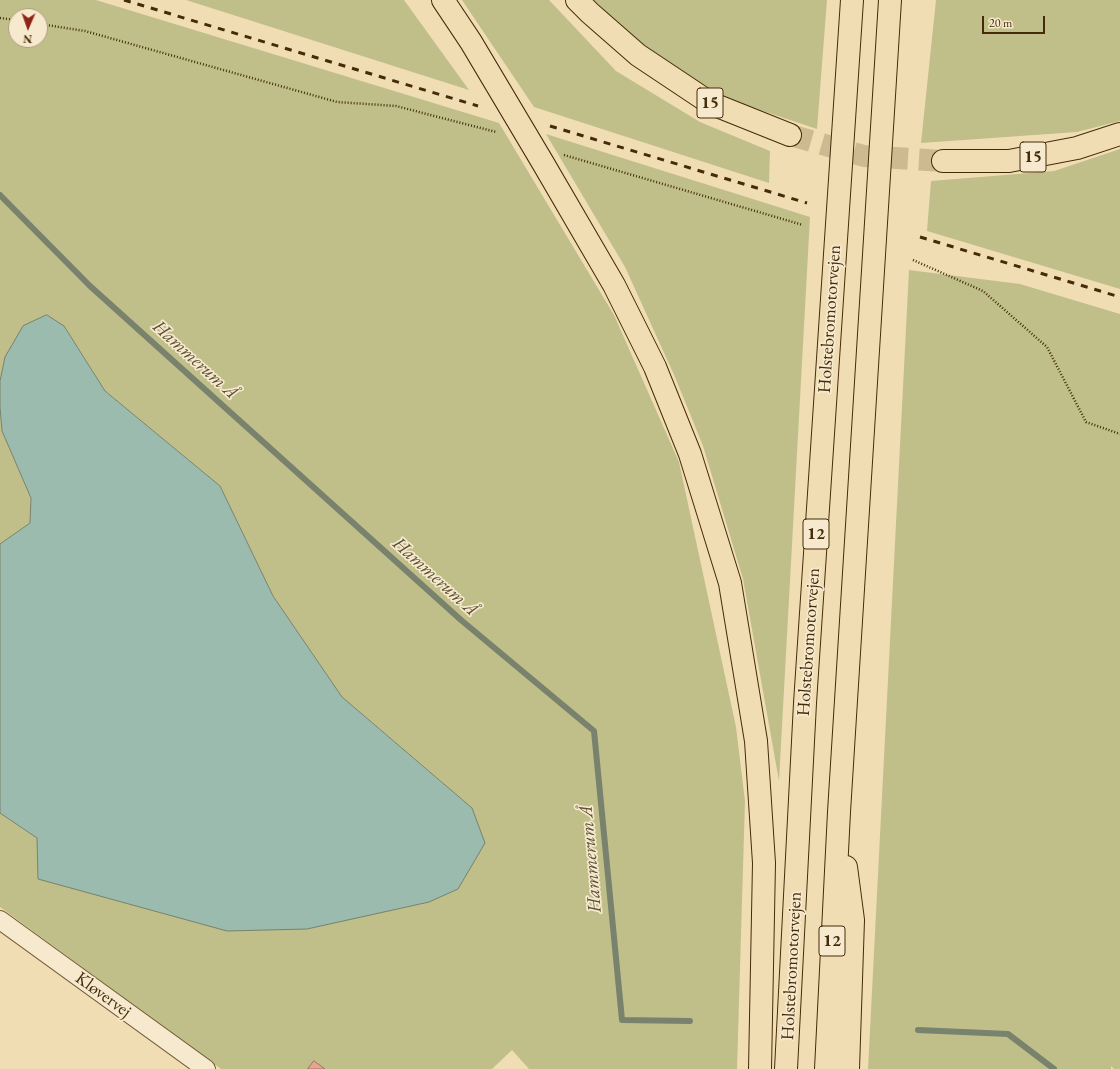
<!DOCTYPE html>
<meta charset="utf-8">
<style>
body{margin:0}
#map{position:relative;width:1120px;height:1069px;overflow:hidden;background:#f1ddb4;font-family:"EB Garamond",serif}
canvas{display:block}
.north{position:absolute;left:8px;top:8px;width:40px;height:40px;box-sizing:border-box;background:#f6e9ce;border:1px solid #af9d80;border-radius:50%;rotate:182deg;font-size:11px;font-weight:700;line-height:16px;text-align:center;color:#442c0a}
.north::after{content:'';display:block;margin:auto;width:14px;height:18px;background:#8f2418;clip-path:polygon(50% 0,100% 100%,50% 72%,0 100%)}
.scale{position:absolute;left:982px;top:16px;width:63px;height:18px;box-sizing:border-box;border:2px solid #442c0a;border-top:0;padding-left:5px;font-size:12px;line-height:14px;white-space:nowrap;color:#442c0a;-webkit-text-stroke:3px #f6e9ce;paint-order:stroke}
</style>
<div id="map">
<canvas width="1120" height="1069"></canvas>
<div class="north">N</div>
<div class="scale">20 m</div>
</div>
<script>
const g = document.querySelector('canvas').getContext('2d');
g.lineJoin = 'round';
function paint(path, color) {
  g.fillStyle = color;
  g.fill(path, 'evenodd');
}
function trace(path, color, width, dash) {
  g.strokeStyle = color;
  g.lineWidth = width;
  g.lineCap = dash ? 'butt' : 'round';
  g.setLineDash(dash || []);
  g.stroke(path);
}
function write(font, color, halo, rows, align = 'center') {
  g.font = font + ' "EB Garamond",serif';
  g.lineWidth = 3.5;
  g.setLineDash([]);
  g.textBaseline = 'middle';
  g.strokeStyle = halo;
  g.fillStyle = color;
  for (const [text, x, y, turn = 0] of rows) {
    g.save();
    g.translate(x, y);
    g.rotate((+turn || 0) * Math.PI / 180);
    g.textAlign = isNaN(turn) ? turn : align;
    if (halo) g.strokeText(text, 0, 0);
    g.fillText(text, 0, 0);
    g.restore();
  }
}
paint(new Path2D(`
 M0 0H96L499 123 614 315 679 462 736 727 745 801 737 1069H529L512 1050 492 1069H221L0 907V813L37 838 472 808 342 697 273 596 220 486 105 391 64 326 5 357 0 381ZM16 16H40V40H16Z
 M186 0H404L469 90Z
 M462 0H549L616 71 700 122 770 151 769 183 534 107Z
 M594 0H827L817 129 727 99 637 43Z
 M936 0H1120V121L1077 132 921 143Z
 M546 134 810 217 779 781 743 579 703 446 675 377 625 267Z
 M1120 149V289L927 231 931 181 1054 171Z
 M909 270 1020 284 1120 314V1069H1114L1111 1066V1069H868Z
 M0 407 2 431 31 498 30 523 0 544Z`), '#c0bf89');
const water = new Path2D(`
 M47 315 64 326 105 391 220 486 273 596 342 697 472 808 485 843 458 889 429 902 307 929 227 931 38 879 37 838 0 813V544L30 523 31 498 2 431 0 407V381L5 357 23 326Z`);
paint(water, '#9bbbaf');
trace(water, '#78826d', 1);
trace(new Path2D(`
 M0 195 90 286 461 620 594 731 622 1020 690 1021
 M918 1030 1008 1034 1054 1069`), '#78826d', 6);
const building = new Path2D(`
 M314 1061 325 1069H308Z`);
paint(building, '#e6a592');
trace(building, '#a17466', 1);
trace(new Path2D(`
 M790 135 864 156 943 161`), '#ceba92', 22, [22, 11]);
const minor = new Path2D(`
 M0 920 206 1069`);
const motorway = new Path2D(`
 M443 0 471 42 543 163 614 285 655 367 690 454 730 583 756 741 764 863 760 1069
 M577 0 590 13 638 55 710 103 790 135
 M943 161H1009L1077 148 1120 134
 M846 867 853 920 848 1069
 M786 1069 805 703 852 0
 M826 1069 839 812 890 0`);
trace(minor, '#6f5834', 20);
trace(motorway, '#442c0a', 24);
trace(new Path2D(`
 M0 18 16 20
 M40 24 85 31 337 102 396 106 496 132
 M564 155 803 225
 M913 260 983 291 1047 347 1086 422 1120 434`), '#442c0a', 2.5, [1, 2]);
trace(minor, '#f6e9ce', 18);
trace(motorway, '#f1ddb4', 22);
trace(new Path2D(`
 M124 0 478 106
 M550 126 807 203
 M920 237 1120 297`), '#442c0a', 3, [7, 7]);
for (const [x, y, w] of [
 [710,103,26],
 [1033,157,26],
 [816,534,26],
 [832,941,26]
]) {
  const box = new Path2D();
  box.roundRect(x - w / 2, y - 15, w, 30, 3);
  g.fillStyle = '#f6e9ce';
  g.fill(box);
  trace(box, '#442c0a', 1);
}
write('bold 17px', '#442c0a', null, [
 ["15",710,103],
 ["15",1033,157],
 ["12",816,534],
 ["12",832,941]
]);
write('18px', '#442c0a', '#f6e9ce', [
 ["Holstebromotorvejen",830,319,-86],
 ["Holstebromotorvejen",809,642,-86],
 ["Holstebromotorvejen",792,966,-87],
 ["Kløvervej",103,995,36]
]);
write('italic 19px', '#5a5033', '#f6e9ce', [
 ["Hammerum Å",195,360,42],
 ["Hammerum Å",435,577,42],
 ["Hammerum Å",591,859,-95]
]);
</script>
